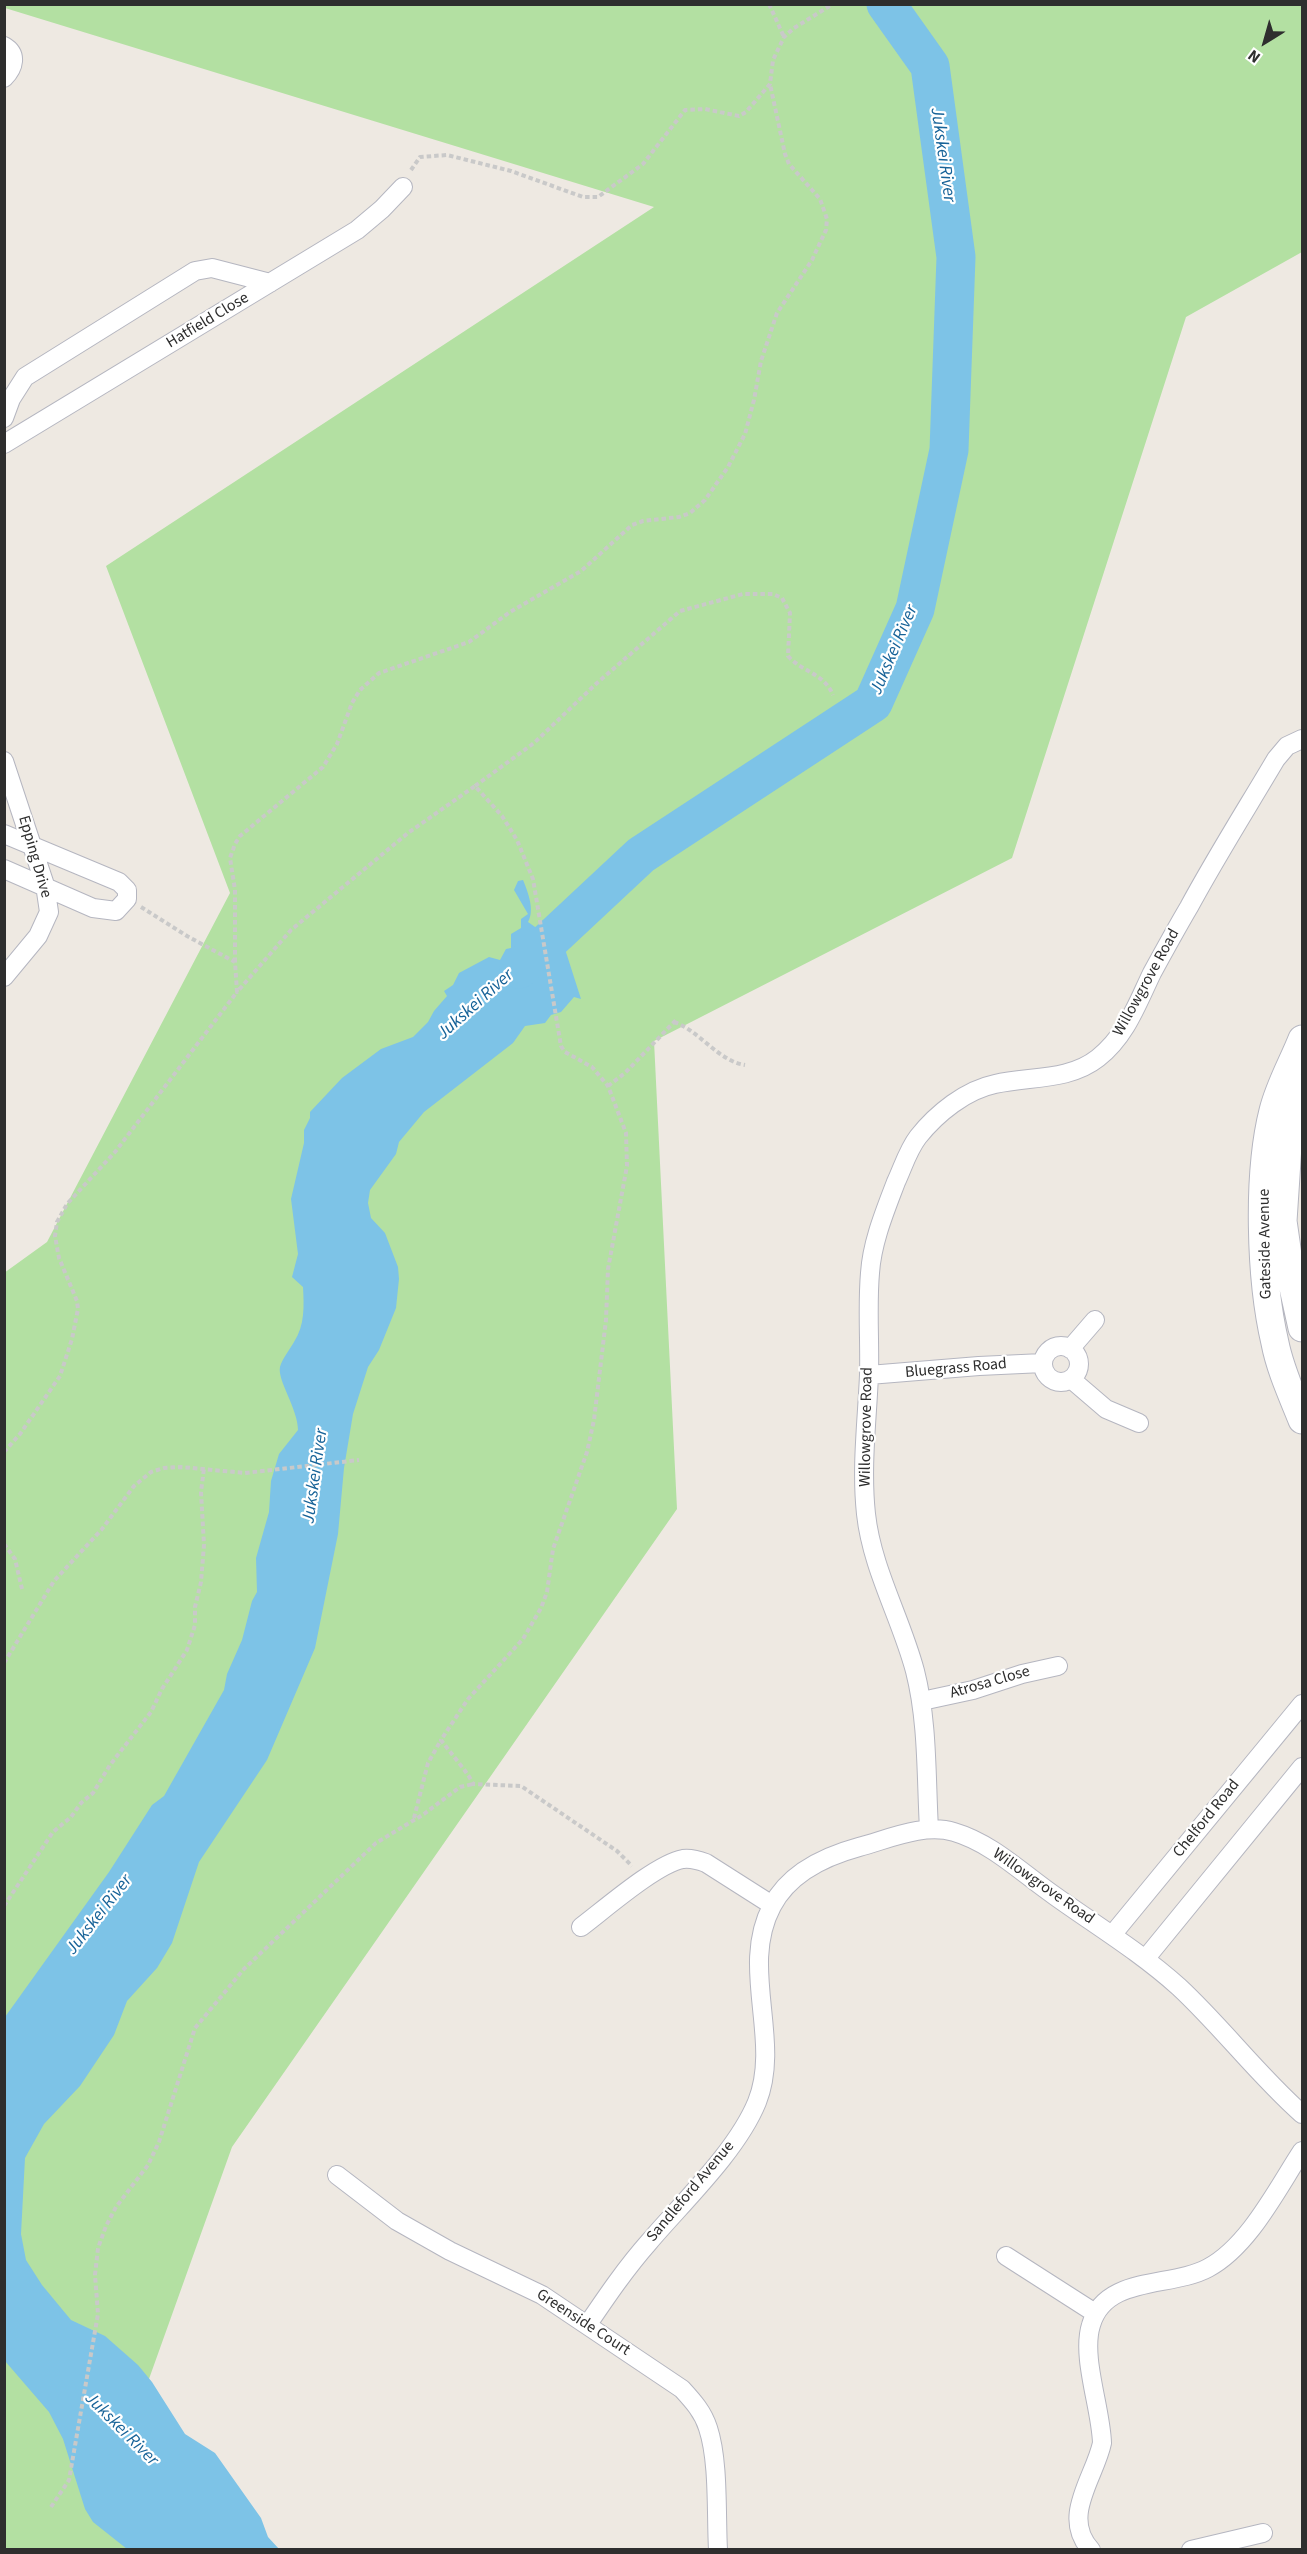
<!DOCTYPE html>
<style>
body{margin:0}
#map{position:relative;width:1307px;height:2554px;overflow:hidden;background:#eee9e2;font-family:"Source Sans 3",sans-serif}
canvas{display:block}
.frame{position:absolute;inset:0;border:6px solid #2e2e2e;pointer-events:none}
.north{position:absolute;left:1235px;top:12px;width:60px;height:60px;-webkit-text-stroke:4px #fff;paint-order:stroke;rotate:217deg;font-size:16px;font-weight:700;line-height:24px;text-align:center;color:#2e2e2e}
.north::after{content:'';display:block;margin:auto;width:21px;height:27px;background:#2e2e2e;clip-path:polygon(50% 0,100% 100%,50% 72%,0 100%)}
</style>
<div id="map">
<canvas width="1307" height="2554"></canvas>
<div class="frame"></div>
<div class="north">N</div>
</div>
<script>
const g = document.querySelector('canvas').getContext('2d');
g.lineJoin = 'round';
function paint(path, color) {
  g.fillStyle = color;
  g.fill(path, 'evenodd');
}
function trace(path, color, width, dash) {
  g.strokeStyle = color;
  g.lineWidth = width;
  g.lineCap = dash ? 'butt' : 'round';
  g.setLineDash(dash || []);
  g.stroke(path);
}
function write(font, color, halo, rows, align = 'center') {
  g.font = font + ' "Source Sans 3",sans-serif';
  g.lineWidth = 4.5;
  g.setLineDash([]);
  g.textBaseline = 'middle';
  g.strokeStyle = halo;
  g.fillStyle = color;
  for (const [text, x, y, turn = 0] of rows) {
    g.save();
    g.translate(x, y);
    g.rotate((+turn || 0) * Math.PI / 180);
    g.textAlign = isNaN(turn) ? turn : align;
    if (halo) g.strokeText(text, 0, 0);
    g.fillText(text, 0, 0);
    g.restore();
  }
}
paint(new Path2D(`
 M5 5H1302V252L1186 317 1012 858 654 1041 677 1509 232 2147 106 2499 153 2549H5L4 1273 47 1242 230 893 106 566 654 207 5 8Z`), '#b3e0a2');
paint(new Path2D(`
 M523 880C528 892 535 910 528 922L538 929 551 923 552 925 557 924 581 999 574 997 561 1012 551 1015 545 1023 525 1026 513 1043 424 1112 399 1142 396 1154 370 1190 368 1203 371 1218 385 1233 398 1267 399 1279 396 1308 379 1350 368 1367 353 1414 344 1468 338 1534 315 1648 267 1760 199 1862 172 1943 157 1968 127 2001 114 2035 80 2086 44 2124 25 2158 21 2234 26 2260 42 2285 71 2320 105 2336 138 2365 152 2382 185 2434 215 2453 261 2518 268 2537 279 2549H127L93 2522 85 2509 63 2439 49 2412 5 2361V2017L109 1872 152 1805 164 1796 224 1690 227 1674 242 1640 252 1601 257 1592 256 1558 269 1512 271 1481 279 1454 298 1430C298 1409 277 1380 280 1367 282 1359 290 1349 294 1342 305 1325 304 1306 303 1287L292 1277 298 1254 291 1199 304 1143V1130L310 1118V1112L342 1078 381 1049 413 1037 428 1022 434 1011 447 996 444 991 453 985 459 973 489 957 500 960 506 949 511 948V934L521 928V919L528 914 514 890 518 881Z`), '#7dc3e7');
trace(new Path2D(`
 M519 969 641 855 873 703 915 609 949 450 956 257 930 66 886 4`), '#7dc3e7', 39);
const street = new Path2D(`
 M4 46C18 54 14 68 4 78
 M4 418 11 399 25 377 195 271 212 268 270 283
 M4 444 357 230 382 209 403 187
 M4 761 45 885 49 912 38 936 4 977
 M4 834 119 882 127 890V899L116 911 93 908 4 869
 M1043 1364a18 18 0 1 1 36 0a18 18 0 1 1-36 0Z
 M1070 1349 1095 1320
 M869 1375 979 1366 1043 1363
 M1071 1379 1106 1409 1139 1423
 M922 1701 973 1690 1022 1674 1058 1666
 M929 1829C926 1777 928 1722 915 1671 901 1618 872 1569 866 1514 861 1467 867 1422 869 1375 870 1341 867 1307 870 1273 872 1242 885 1211 896 1182 903 1167 908 1150 918 1137 937 1113 966 1090 995 1084 1030 1076 1069 1081 1098 1058 1126 1036 1137 1004 1152 973 1164 951 1176 929 1189 907 1216 857 1247 808 1276 759L1287 746 1302 739
 M581 1927C605 1909 656 1864 683 1859 691 1858 698 1860 706 1863L772 1905
 M1112 1935 1302 1704
 M1146 1958 1302 1767
 M337 2175 397 2221 450 2251 542 2295 682 2389C693 2401 703 2412 708 2428 719 2461 716 2514 718 2550
 M1006 2256 1095 2313
 M588 2324C607 2296 626 2268 649 2242 683 2202 737 2151 757 2102 782 2039 739 1968 772 1906 789 1873 826 1856 859 1847 889 1839 924 1823 954 1832 992 1843 1023 1874 1055 1896 1097 1926 1140 1952 1179 1987 1222 2027 1258 2075 1302 2114
 M1091 2550C1060 2517 1095 2477 1102 2443 1101 2408 1081 2357 1091 2325 1105 2275 1171 2288 1208 2268 1249 2246 1277 2189 1302 2151
 M1191 2550 1263 2533`);
const secondary = new Path2D(`
 M1302 1039C1293 1062 1279 1086 1273 1111 1257 1174 1260 1279 1275 1343 1280 1369 1292 1395 1302 1420
 M1292 1085 1283 1221 1292 1283 1302 1328`);
trace(street, '#b5b6c0', 20);
trace(secondary, '#b5b6c0', 29);
trace(new Path2D(`
 M769 4 784 37
 M411 170 420 157 447 155 511 171 583 197H598L643 164 685 110 705 109 739 116 746 112 770 84 773 60 784 37 794 28 833 4
 M475 786 534 743 597 683 680 611 743 594H773L782 598 790 613 788 656C802 672 824 673 833 695
 M141 907 187 936 235 962 237 992 291 930 408 833 475 786 502 816 517 840 533 879 561 1046 565 1052 592 1067 608 1086 626 1133 627 1166 608 1269 606 1320 594 1420 587 1452 553 1549 547 1592 541 1608 523 1639 468 1699 441 1740C448 1750 470 1775 473 1784L521 1786 617 1851 632 1866
 M235 962V890L230 858 235 844 240 836 323 767 337 744 352 703 360 690 379 673 469 642 510 612 581 571 632 525 643 521 679 517 690 513 705 500 728 467 745 434 754 400 761 361 777 313 812 260 826 230 827 219 820 199 789 164 785 154 770 84
 M674 1022C700 1031 718 1061 745 1065
 M608 1086 625 1073 677 1019
 M4 1452 20 1434 60 1376 72 1339 78 1309 77 1301 59 1258 55 1236 57 1222 67 1204 115 1152 237 992
 M4 1544 15 1559 22 1589
 M4 1663 54 1581 102 1529 134 1486 151 1472 164 1468 181 1467 245 1473 359 1460
 M414 1818 428 1763 441 1740
 M4 1906 53 1832 71 1817 81 1803 93 1793 110 1765 151 1712 162 1689 187 1650 195 1625V1607L201 1582 204 1545 201 1492 204 1468
 M51 2507 69 2480 98 2314 95 2275 98 2248 106 2226 116 2207 148 2165 159 2142 195 2028 244 1969 376 1843 424 1814 460 1787 473 1784`), '#c9c9c9', 4, [4.5, 3]);
trace(street, '#fff', 18);
trace(secondary, '#fff', 27);
write('16px', '#2e2e2e', '#fff', [
 ["Hatfield Close",208,321,-31],
 ["Epping Drive",34,857,74],
 ["Willowgrove Road",1147,983,-61],
 ["Gateside Avenue",1266,1244,-91],
 ["Bluegrass Road",956,1369,-5],
 ["Willowgrove Road",867,1427,-89],
 ["Atrosa Close",990,1683,-16],
 ["Chelford Road",1207,1819,-51],
 ["Willowgrove Road",1043,1887,35],
 ["Sandleford Avenue",691,2192,-50],
 ["Greenside Court",583,2323,33]
]);
write('italic 18px', '#176398', '#fff', [
 ["Jukskei River",942,155,82],
 ["Jukskei River",895,650,-67],
 ["Jukskei River",476,1005,-42],
 ["Jukskei River",316,1476,-82],
 ["Jukskei River",100,1915,-52],
 ["Jukskei River",121,2430,45]
]);
</script>
